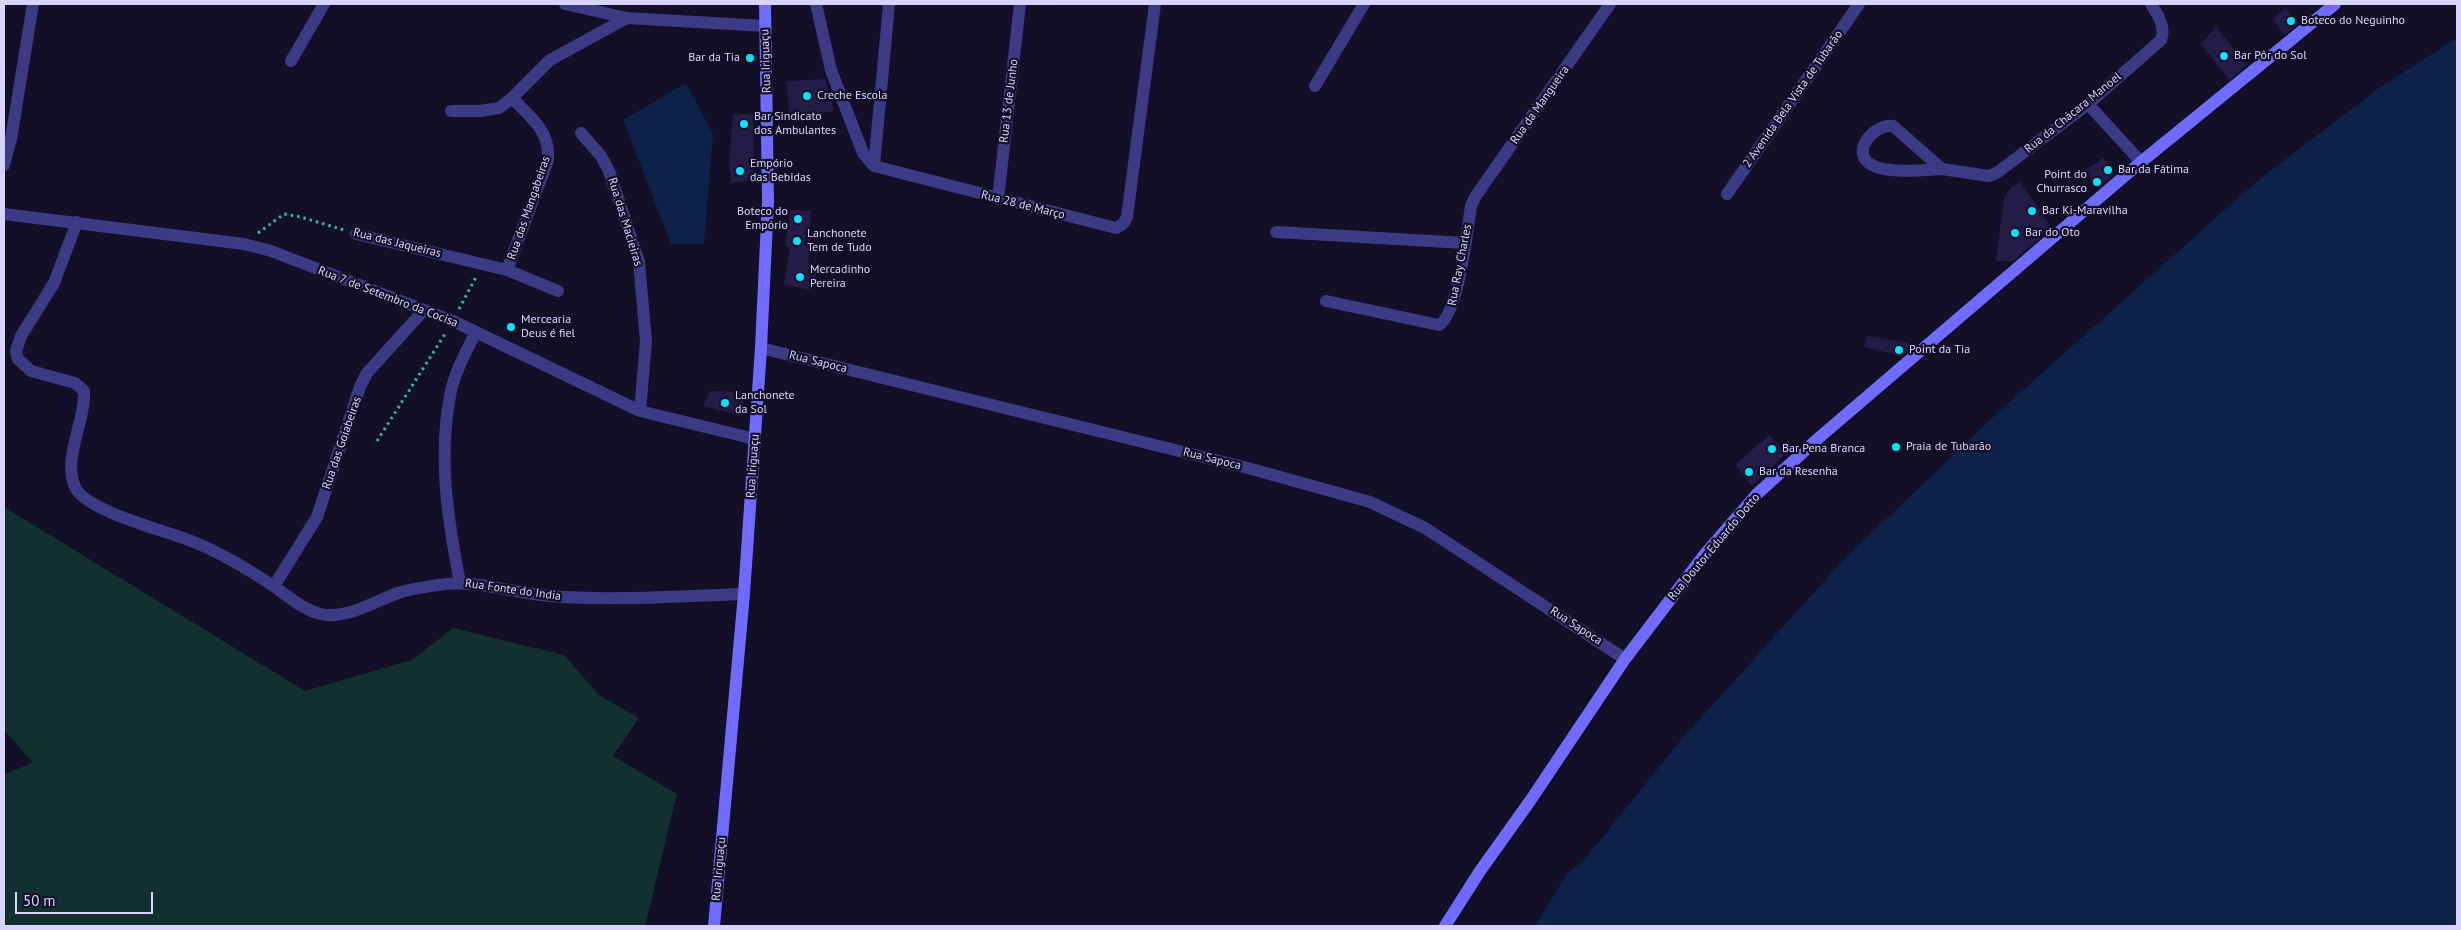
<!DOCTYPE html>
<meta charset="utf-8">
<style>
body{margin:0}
#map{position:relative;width:2461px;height:930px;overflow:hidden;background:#130f26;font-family:"PT Sans",sans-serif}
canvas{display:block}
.frame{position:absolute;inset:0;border:5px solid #d9d4ff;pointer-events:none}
.scale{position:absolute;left:15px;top:892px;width:138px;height:22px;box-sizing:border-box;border:2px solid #d9d4ff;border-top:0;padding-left:6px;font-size:15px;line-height:18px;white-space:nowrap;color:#d9d4ff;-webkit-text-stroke:4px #130f26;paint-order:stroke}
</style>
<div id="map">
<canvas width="2461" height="930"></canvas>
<div class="frame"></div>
<div class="scale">50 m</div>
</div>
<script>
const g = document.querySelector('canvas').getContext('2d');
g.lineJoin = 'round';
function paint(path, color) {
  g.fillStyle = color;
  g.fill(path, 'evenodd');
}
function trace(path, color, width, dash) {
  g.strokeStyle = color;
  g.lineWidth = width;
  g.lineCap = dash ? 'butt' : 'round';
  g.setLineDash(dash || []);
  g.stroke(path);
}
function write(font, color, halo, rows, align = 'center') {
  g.font = font + ' "PT Sans",sans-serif';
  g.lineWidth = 4.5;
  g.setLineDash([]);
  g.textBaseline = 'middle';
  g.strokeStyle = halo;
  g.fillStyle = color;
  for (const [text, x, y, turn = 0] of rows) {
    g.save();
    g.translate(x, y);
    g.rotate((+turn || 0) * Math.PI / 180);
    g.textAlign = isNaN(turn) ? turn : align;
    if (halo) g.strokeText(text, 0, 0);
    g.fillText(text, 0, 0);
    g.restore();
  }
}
paint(new Path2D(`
 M4 507 305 691 412 660 453 628 564 655 599 695 639 718 613 756 677 794 645 926H4V774L33 763 4 730Z`), '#12302f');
paint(new Path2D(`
 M2457 38V926H1535L1567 874 1585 859 1680 741 1845 558 2005 406 2256 182 2380 87Z
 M686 83 713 134 704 244H671L623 120Z`), '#0c2248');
paint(new Path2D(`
 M2285 8 2299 23 2284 35 2273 19Z
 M2216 27 2247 65 2229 80 2201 44Z
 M825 79 834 111 789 118 787 81Z
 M733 114H753L754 180 731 183 729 163Z
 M2104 158 2114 174 2098 188 2085 170Z
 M2020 182 2052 228 2013 261H1996L2004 198 2011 187Z
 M790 210 811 211 808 267 818 268 812 290 784 285 790 247 785 246Z
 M1867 336 1916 344 1902 356 1864 347Z
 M710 391 745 392 740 415 703 406Z
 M1769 435 1786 453 1752 486 1735 465Z`), '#241b47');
trace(new Path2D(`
 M258 233 284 214 301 217 344 230
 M459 309 476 277
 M377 441 445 334`), '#2fb8b0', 3, [2.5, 4]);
trace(new Path2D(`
 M565 4 627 18 765 26
 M816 4 831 70 863 153 874 166 1116 228 1123 224 1127 217 1155 4
 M291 61 324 4
 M1315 86 1364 4
 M2088 104 2141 162
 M451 111H480L499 108 512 98 550 60 627 18
 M581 133 601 156 609 171 639 262 646 341 640 411
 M4 165 11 139 33 4
 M874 166 889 4
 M1942 169C1924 170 1888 174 1872 165 1849 153 1874 123 1893 126L1942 169 1989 176 1998 172 2088 104 2161 40C2166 27 2158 15 2151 4
 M1727 194 1859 4
 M998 199 1020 4
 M4 214 244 244 271 251 453 321 640 411 755 439
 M77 222 54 283 21 336 16 351 18 359 31 371 75 383 84 391C86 420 62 459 75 487 87 512 165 530 191 541 220 552 246 568 272 585 287 595 303 610 321 614 346 620 375 601 398 593 410 589 425 587 438 585 475 579 513 593 550 596 614 601 679 596 744 594
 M1276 232 1465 243
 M356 234 507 270 558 291
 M507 270 548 160C550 130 531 118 512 98
 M1326 301 1439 325C1459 313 1467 230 1471 206L1475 197 1610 4
 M761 348 1248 468 1370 502 1425 528 1625 659
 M460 583C448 521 438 458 450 396 454 373 466 352 476 332
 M274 586 317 517 360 387 367 373 424 310`), '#3d3a85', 12);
trace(new Path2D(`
 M714 926 744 594 761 348 768 201 765 4
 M1445 926 1480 871 1530 801 1625 659 1705 554 1757 494 1821 436 2141 162 2335 4`), '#6f6bff', 12);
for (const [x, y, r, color] of [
 [2291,21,5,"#00e5ff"],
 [2224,56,5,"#00e5ff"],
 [750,58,5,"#00e5ff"],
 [807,96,5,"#00e5ff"],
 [744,124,5,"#00e5ff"],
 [2108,170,5,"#00e5ff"],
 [740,171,5,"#00e5ff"],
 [2097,182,5,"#00e5ff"],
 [2032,211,5,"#00e5ff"],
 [798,219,5,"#00e5ff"],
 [2015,233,5,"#00e5ff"],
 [797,241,5,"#00e5ff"],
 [800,277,5,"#00e5ff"],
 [511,327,5,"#00e5ff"],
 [1899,350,5,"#00e5ff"],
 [725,403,5,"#00e5ff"],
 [1896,447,5,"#00e5ff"],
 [1772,449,5,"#00e5ff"],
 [1749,472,5,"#00e5ff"]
]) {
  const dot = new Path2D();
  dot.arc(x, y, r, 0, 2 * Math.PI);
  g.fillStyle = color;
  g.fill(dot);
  trace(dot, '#130f26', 2);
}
write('12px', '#d9d4ff', '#130f26', [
 ["Boteco do Neguinho",2301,21],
 ["Bar Pôr do Sol",2234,56],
 ["Bar da Tia",740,58,"right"],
 ["Creche Escola",817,96],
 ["Bar Sindicato",754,117],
 ["dos Ambulantes",754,131],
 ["Empório",750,164],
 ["das Bebidas",750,178],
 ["Bar da Fátima",2118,170],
 ["Point do",2087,175,"right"],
 ["Churrasco",2087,189,"right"],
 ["Bar Ki-Maravilha",2042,211],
 ["Boteco do",788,212,"right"],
 ["Empório",788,226,"right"],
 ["Bar do Oto",2025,233],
 ["Lanchonete",807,234],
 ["Tem de Tudo",807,248],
 ["Mercadinho",810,270],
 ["Pereira",810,284],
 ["Mercearia",521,320],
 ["Deus é fiel",521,334],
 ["Point da Tia",1909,350],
 ["Lanchonete",735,396],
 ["da Sol",735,410],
 ["Praia de Tubarão",1906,447],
 ["Bar Pena Branca",1782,449],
 ["Bar da Resenha",1759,472]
], 'left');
write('12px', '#d9d4ff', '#130f26', [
 ["Rua Iriguaçu",766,61,-92],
 ["2 Avenida Bela Vista de Tubarão",1793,99,-55],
 ["Rua 13 de Junho",1009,101,-83],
 ["Rua da Mangueira",1540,105,-55],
 ["Rua da Chácara Manoel",2073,113,-39],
 ["Rua 28 de Março",1023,205,14],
 ["Rua das Mangabeiras",529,208,-71],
 ["Rua das Macieiras",625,222,73],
 ["Rua das Jaqueiras",397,243,14],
 ["Rua Ray Charles",1460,265,-79],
 ["Rua 7 de Setembro da Cocisa",388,297,21],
 ["Rua Sapoca",818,362,14],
 ["Rua das Goiabeiras",342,443,-71],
 ["Rua Sapoca",1212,459,14],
 ["Rua Iriguaçu",753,466,-86],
 ["Rua Doutor Eduardo Dotto",1714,547,-50],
 ["Rua Fonte do India",513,590,8],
 ["Rua Sapoca",1576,626,33],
 ["Rua Iriguaçu",719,869,-85]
]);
</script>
